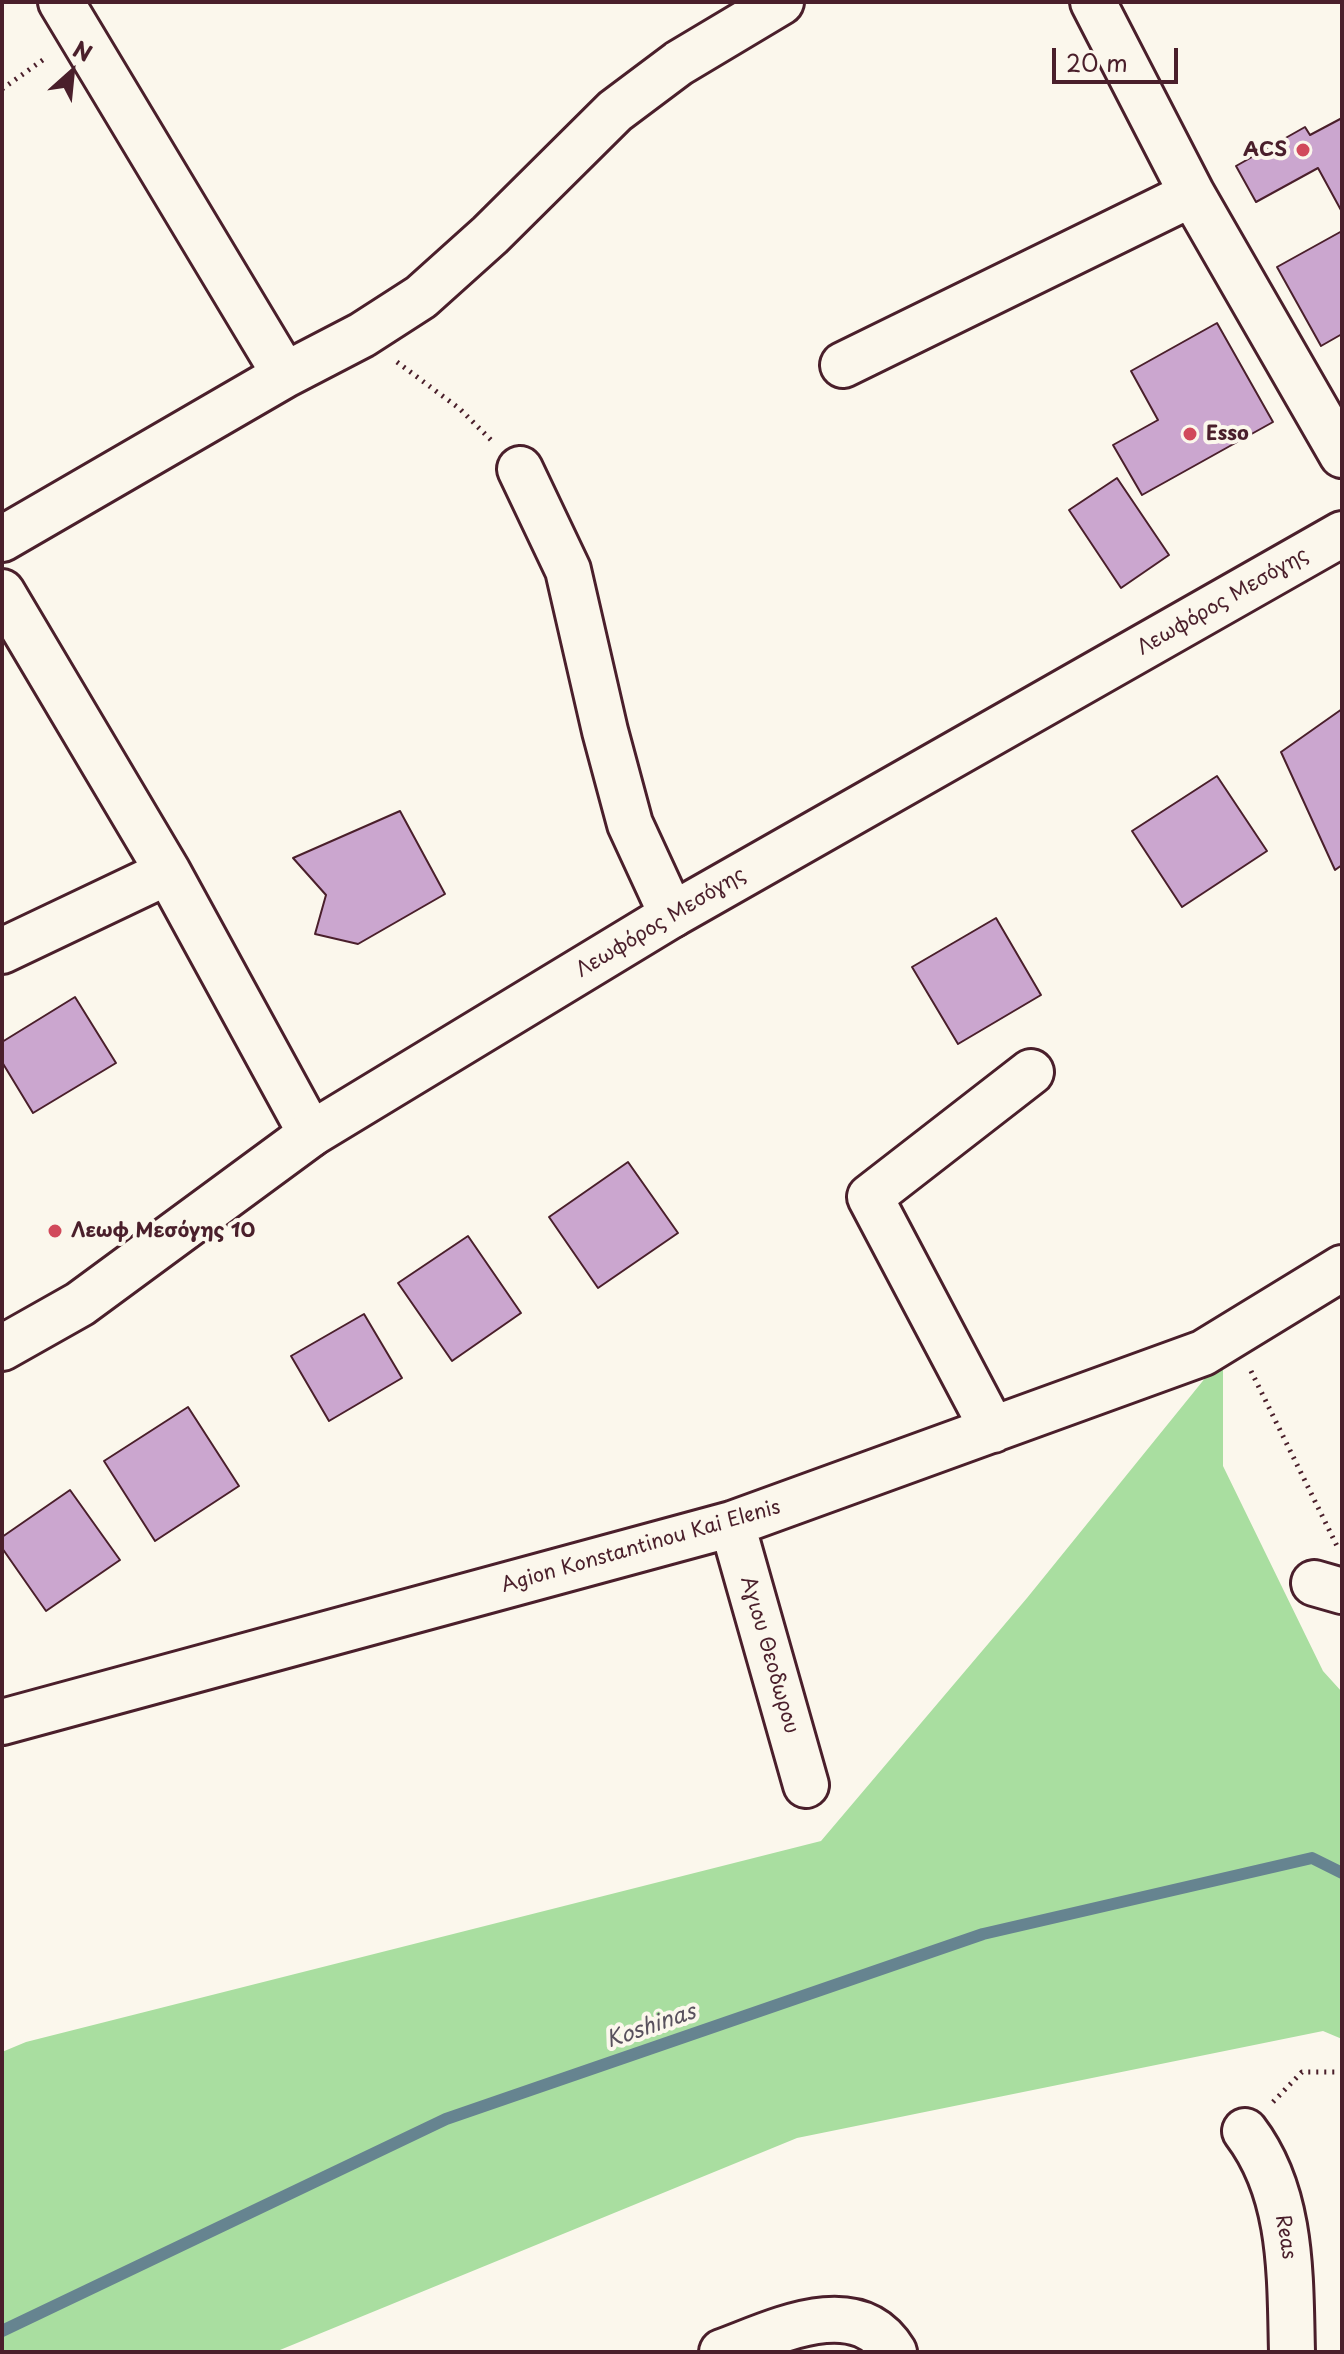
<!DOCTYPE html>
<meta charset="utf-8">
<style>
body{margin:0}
#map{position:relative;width:1344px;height:2354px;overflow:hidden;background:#fbf7ec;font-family:"Playpen Sans",sans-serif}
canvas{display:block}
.frame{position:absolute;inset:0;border:4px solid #4a1f2b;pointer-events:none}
.north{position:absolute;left:32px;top:32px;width:80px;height:80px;-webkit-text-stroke:6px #fbf7ec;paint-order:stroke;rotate:27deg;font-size:22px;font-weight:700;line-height:32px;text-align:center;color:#4a1f2b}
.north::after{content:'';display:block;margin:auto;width:28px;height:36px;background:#4a1f2b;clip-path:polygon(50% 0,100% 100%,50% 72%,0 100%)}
.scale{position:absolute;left:1052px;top:48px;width:126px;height:36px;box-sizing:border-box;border:4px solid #4a1f2b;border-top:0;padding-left:10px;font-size:24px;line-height:28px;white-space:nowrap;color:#4a1f2b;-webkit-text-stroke:6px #fbf7ec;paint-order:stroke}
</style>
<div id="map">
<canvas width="1344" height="2354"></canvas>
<div class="frame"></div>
<div class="north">N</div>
<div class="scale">20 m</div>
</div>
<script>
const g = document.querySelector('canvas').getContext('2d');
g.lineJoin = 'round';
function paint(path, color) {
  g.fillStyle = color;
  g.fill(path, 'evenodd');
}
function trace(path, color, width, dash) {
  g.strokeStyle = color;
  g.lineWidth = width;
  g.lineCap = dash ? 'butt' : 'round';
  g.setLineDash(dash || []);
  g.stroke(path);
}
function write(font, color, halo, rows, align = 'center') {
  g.font = font + ' "Playpen Sans",sans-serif';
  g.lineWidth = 8;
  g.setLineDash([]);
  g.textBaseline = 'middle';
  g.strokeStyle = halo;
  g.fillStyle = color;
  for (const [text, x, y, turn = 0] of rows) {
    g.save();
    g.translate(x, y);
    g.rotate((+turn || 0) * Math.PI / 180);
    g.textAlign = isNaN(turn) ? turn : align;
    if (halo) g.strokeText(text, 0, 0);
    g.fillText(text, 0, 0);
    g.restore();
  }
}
paint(new Path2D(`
 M1223 1356V1466L1323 1671 1342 1692V2039L1323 2031 797 2138 275 2352H2V2052L26 2042 821 1841 1027 1598Z`), '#a9dea0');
trace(new Path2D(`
 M2 2331 446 2119 983 1934 1312 1858 1342 1873`), '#668490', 12);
const building = new Path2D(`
 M1342 118V212L1318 168 1256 202 1236 166 1305 127 1310 135Z
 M1342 231V334L1321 346 1277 267Z
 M1217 323 1273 422 1142 495 1113 445 1158 420 1131 371Z
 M1117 478 1169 555 1121 588 1069 510Z
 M1342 709V865L1335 870 1281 752Z
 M1217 776 1267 851 1182 907 1132 831Z
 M400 811 445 894 358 944 315 934 326 895 293 858Z
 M996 918 1041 995 958 1044 912 967Z
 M75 997 116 1063 33 1113 2 1062V1042Z
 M628 1162 678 1233 598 1288 549 1217Z
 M468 1236 521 1313 452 1361 398 1283Z
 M364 1314 402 1378 329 1421 291 1356Z
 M188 1407 239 1486 155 1541 104 1461Z
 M70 1490 120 1560 46 1611 2 1548V1537Z`);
paint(building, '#cba6cf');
trace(building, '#4a1f2b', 2);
const minor = new Path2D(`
 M61 2 285 375
 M1093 2 1192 194 1342 455
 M843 365 1192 194
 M520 469 568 570 605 731 630 824 672 915
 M2 539 285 375 362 335 421 297 490 235 615 111 679 63 781 2
 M2 592 168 872 311 1134
 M2 951 168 872
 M993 1430 870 1197 1031 1072
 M732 1524 806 1785
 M1314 1583 1342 1591
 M2 1722 732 1524 1203 1353 1342 1268
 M1245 2131C1293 2194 1290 2276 1292 2352
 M722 2352C774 2333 856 2290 894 2352`);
const major = new Path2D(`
 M2 1348 80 1304 311 1134 672 915 1342 534`);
trace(minor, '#4a1f2b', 50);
trace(major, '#4a1f2b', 50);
trace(new Path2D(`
 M2 89 47 57
 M397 362 460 409 491 440
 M1251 1371 1337 1546
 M1273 2102 1302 2072H1342`), '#4a1f2b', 5, [2, 6]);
trace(minor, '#fbf7ec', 44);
trace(major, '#fbf7ec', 44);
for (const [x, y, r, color] of [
 [1303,150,8,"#d1495b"],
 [1190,434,8,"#d1495b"],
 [55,1231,8,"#d1495b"]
]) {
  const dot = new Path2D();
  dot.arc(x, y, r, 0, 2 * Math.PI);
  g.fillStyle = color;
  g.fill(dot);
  trace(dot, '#fbf7ec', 3);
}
write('bold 20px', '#4a1f2b', '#fbf7ec', [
 ["ACS",1287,150,"right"],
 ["Esso",1206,434],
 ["Λεωφ Μεσόγης 10",71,1231]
], 'left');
write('20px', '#4a1f2b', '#fbf7ec', [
 ["Λεωφόρος Μεσόγης",1223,602,-30],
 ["Λεωφόρος Μεσόγης",661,923,-31],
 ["Agion Konstantinou Kai Elenis",641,1547,-16],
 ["Αγιου Θεοδωρου",769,1655,74],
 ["Reas",1285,2237,81]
]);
write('italic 22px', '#58515d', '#fbf7ec', [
 ["Koshinas",651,2027,-19]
]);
</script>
